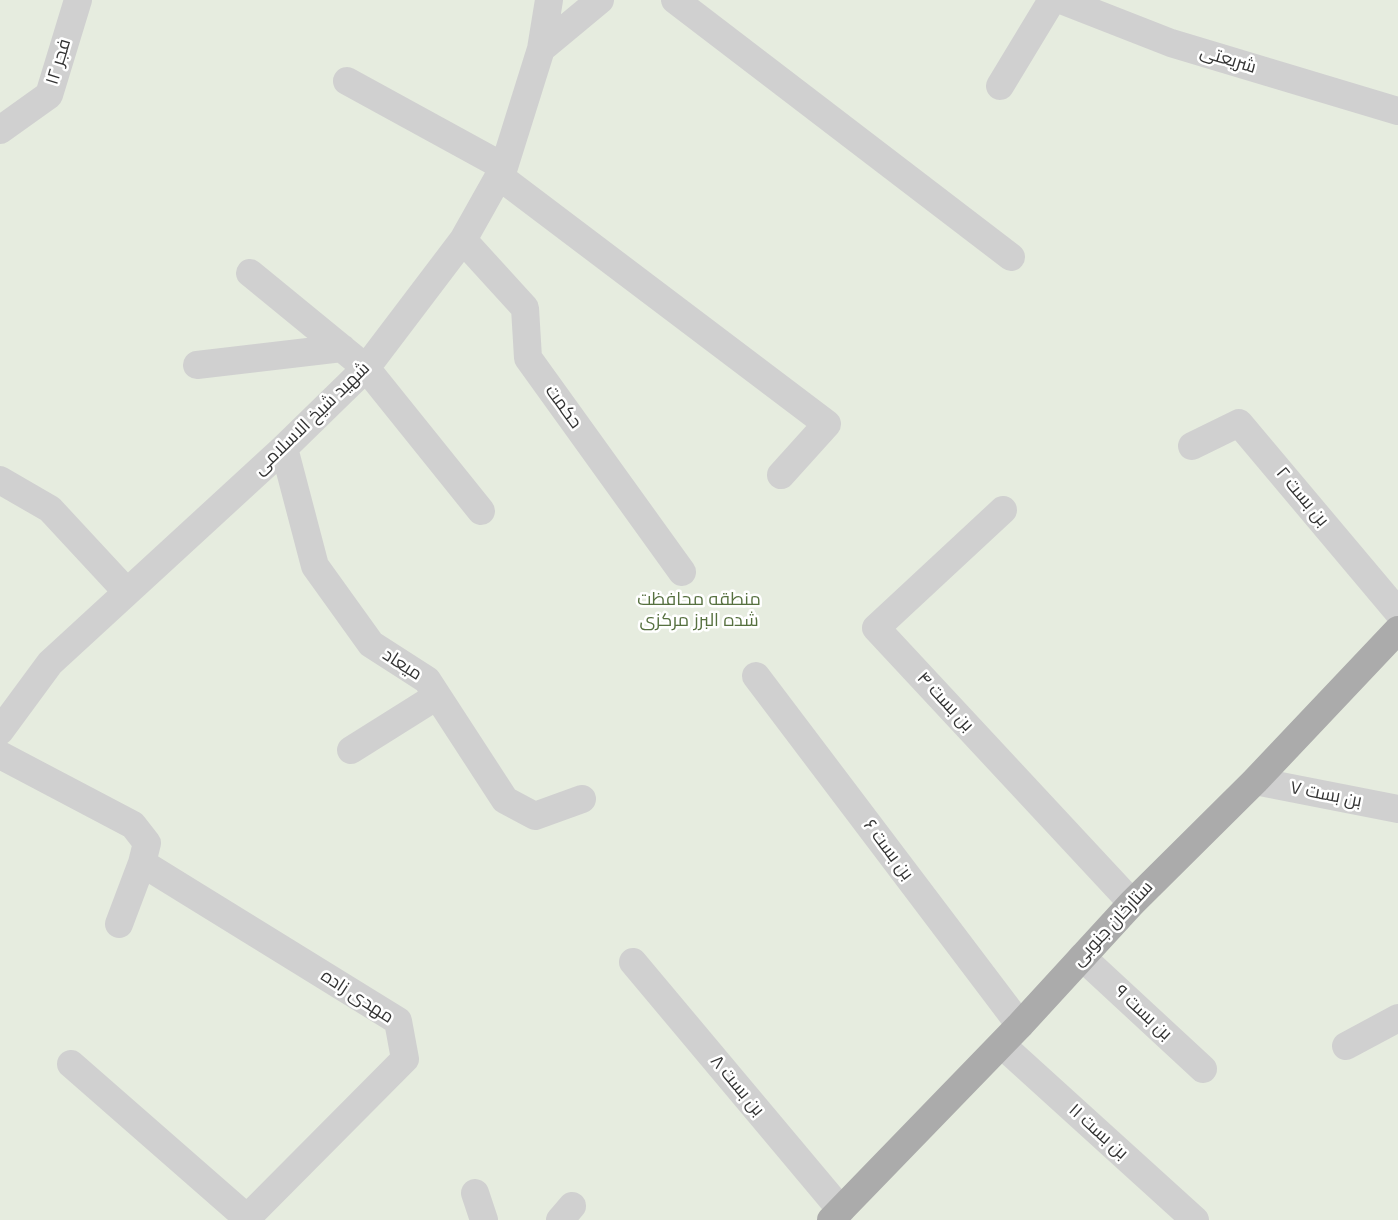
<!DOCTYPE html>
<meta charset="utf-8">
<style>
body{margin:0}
canvas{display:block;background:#fff}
</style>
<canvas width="1398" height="1220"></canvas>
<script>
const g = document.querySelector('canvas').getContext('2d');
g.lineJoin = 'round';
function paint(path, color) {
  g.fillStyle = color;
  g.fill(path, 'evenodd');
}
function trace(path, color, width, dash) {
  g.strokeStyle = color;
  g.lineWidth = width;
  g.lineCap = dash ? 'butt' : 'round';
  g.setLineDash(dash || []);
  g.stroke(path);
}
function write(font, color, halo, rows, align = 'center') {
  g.font = font + ' "Space Grotesk",Cairo,sans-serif';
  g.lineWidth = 5;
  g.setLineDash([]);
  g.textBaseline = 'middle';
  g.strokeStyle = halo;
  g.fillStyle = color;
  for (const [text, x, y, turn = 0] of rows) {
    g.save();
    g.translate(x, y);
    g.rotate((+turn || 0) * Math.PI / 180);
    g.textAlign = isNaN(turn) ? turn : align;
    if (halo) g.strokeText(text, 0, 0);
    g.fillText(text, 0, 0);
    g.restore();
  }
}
paint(new Path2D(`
 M0 0H1398V1220H0Z`), '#e6ecdf');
trace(new Path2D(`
 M675 0 1011 257
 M1061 0 1171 43 1398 111
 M541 49 600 0
 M347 81 504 167
 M1000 86 1052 0
 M0 130 49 95 78 0
 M499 176 827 424 781 475
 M463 240 525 308 528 358 682 572
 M250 273 366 368 481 511
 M197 365 342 348
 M1192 446 1239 423 1398 612
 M284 448 315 566 371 644 427 680 505 800 535 816 582 799
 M0 480 50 509 127 592
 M1003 510 876 628 1132 903
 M756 676 1020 1025
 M0 731 50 663 284 448 366 368 463 240 504 167 541 49 549 0
 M351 750 437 696
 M0 755 133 825 147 843 142 863 119 924
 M1255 781 1398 809
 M142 863 398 1021 405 1059 245 1220
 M1082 957 1203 1069
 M633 962 841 1210
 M1002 1045 1195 1220
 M1346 1046 1398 1018
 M71 1064 247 1218
 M475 1193 484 1220
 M560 1220 572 1206`), '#d0d0d0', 28);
trace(new Path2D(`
 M831 1220 1020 1025 1132 903 1255 781 1398 630`), '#ababab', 28);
write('18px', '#333', '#fff', [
 ["شریعتی",1228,60,17],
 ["فجر ۱۲",59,62,-73],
 ["حکمت",563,407,54],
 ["شهید شیخ الاسلامی",312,419,-44],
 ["بن بست ۲",1302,497,50],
 ["میعاد",402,665,33],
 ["بن بست ۴",945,702,47],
 ["بن بست ۷",1326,795,11],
 ["بن بست ۶",888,850,53],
 ["ستارخان جنوبی",1113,924,-47],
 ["مهدی زاده",357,997,33],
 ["بن بست ۹",1143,1013,43],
 ["بن بست ۸",737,1086,50],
 ["بن بست ۱۱",1098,1132,42]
]);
write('18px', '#56703f', '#fff', [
 ["منطقه محافظت",699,600],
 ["شده البرز مرکزی",699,621]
]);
</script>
